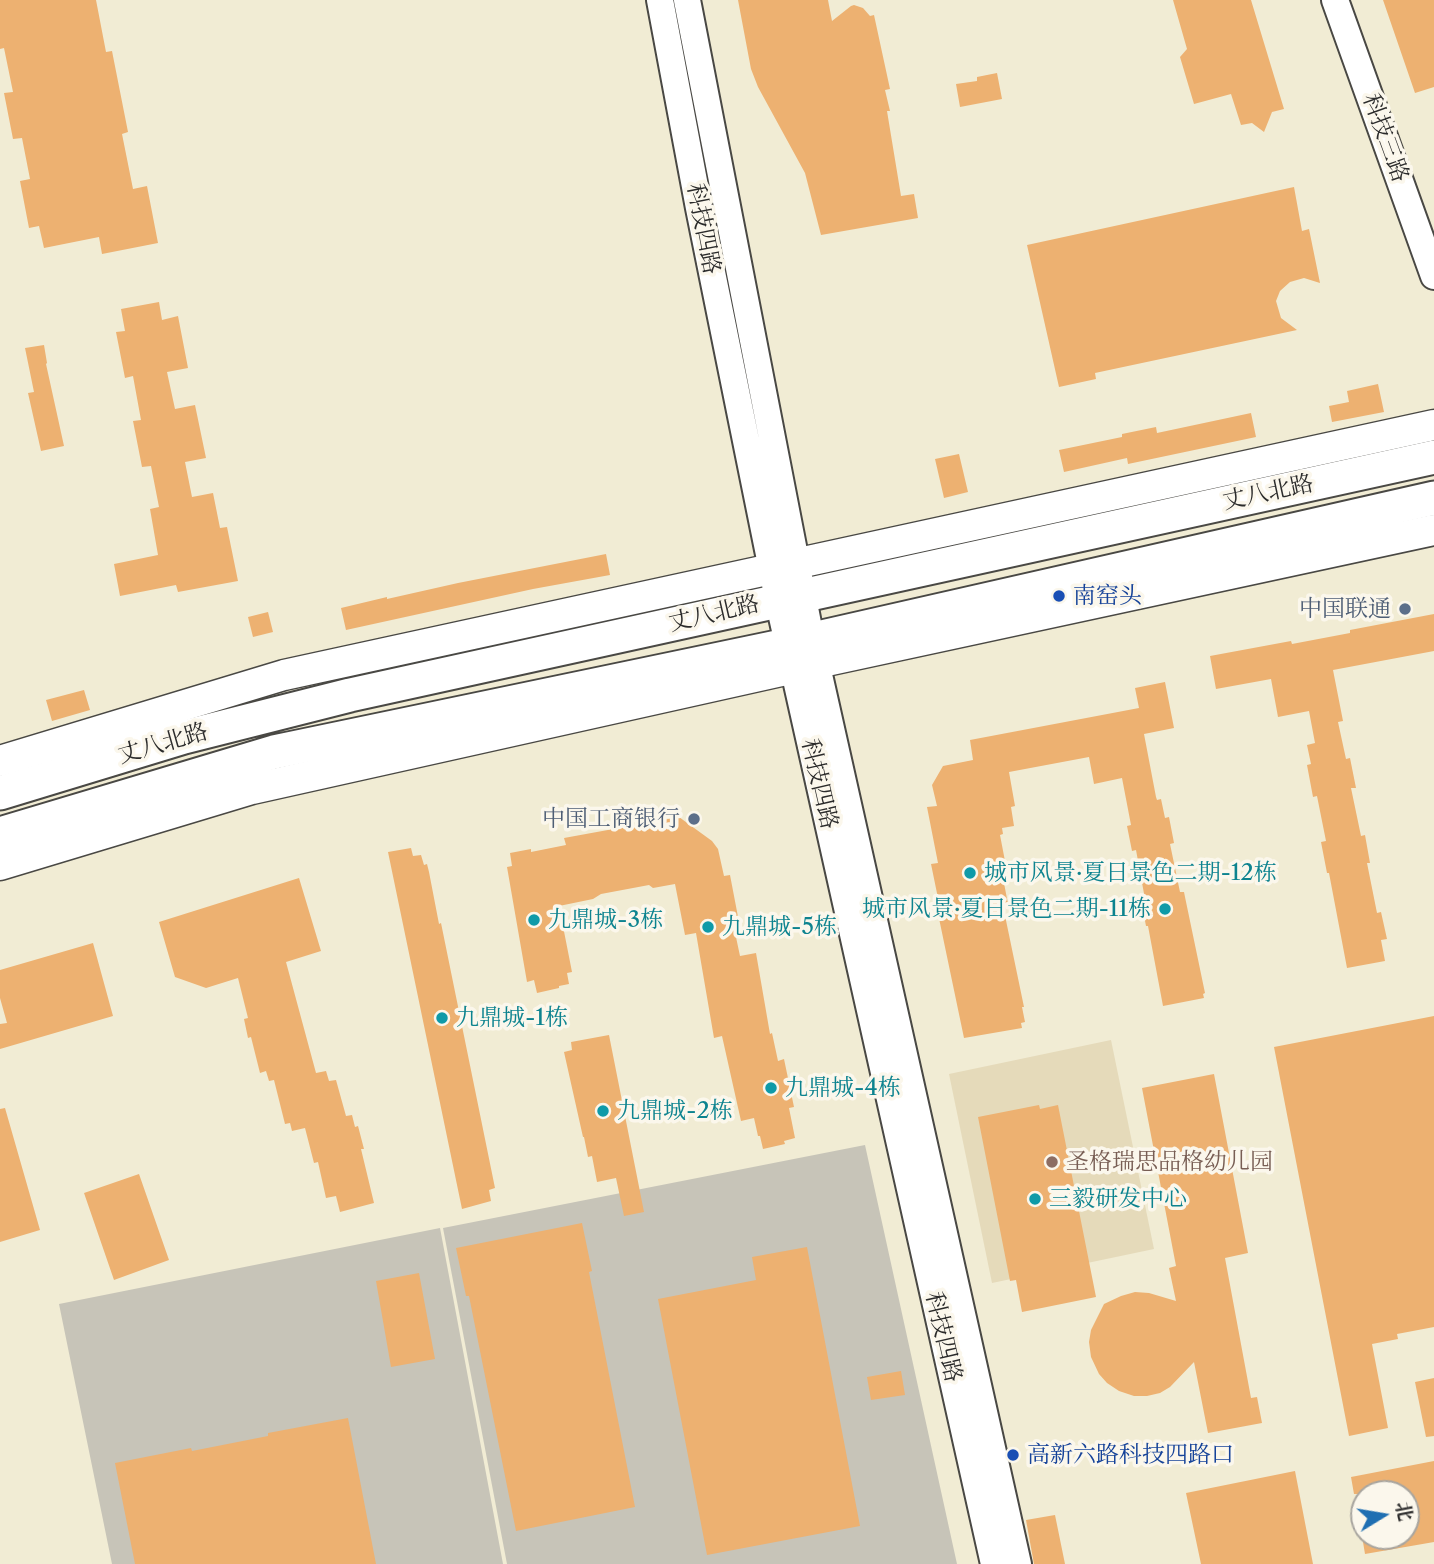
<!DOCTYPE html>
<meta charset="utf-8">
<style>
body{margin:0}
#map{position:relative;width:1434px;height:1564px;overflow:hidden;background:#f1ecd4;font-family:"Libre Caslon Text","Noto Serif SC",serif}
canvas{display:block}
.north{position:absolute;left:1350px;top:1480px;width:70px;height:70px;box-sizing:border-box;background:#fbf7ec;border:2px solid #a8a59f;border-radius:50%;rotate:79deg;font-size:19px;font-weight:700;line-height:28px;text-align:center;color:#2b2b2b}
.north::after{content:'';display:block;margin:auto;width:24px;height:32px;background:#1f6fb2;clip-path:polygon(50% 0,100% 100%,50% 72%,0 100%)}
</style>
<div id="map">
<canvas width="1434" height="1564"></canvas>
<div class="north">北</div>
</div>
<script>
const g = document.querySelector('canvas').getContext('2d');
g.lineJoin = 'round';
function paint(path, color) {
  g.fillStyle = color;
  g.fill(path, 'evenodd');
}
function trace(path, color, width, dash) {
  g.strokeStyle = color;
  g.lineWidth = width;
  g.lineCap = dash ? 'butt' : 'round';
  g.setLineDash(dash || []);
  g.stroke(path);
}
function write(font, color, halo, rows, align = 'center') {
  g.font = font + ' "Libre Caslon Text","Noto Serif SC",serif';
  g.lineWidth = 7;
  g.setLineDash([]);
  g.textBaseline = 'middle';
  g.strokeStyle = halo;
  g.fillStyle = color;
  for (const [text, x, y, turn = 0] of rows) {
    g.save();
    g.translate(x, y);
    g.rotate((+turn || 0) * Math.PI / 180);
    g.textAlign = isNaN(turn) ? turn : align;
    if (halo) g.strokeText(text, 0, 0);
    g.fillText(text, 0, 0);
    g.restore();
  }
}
paint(new Path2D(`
 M1111 1040 1154 1249 992 1283 949 1074Z`), '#e5daba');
paint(new Path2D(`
 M865 1145 957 1564H507L443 1228Z
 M440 1228 503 1564H112L59 1304Z`), '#c7c4b8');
paint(new Path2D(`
 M0 0H96L106 52 112 51 128 132 122 134 133 189 147 186 158 243 102 254 99 237 44 248 39 226 29 228 20 181 30 179 22 138 13 139 4 93 13 92 4 48 0 49Z
 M738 0H828L832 21 851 6 854 5 863 8 870 16 874 15 890 89 885 90 890 111H887L901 196 914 194 918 218 821 235 805 173 758 87 751 69Z
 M1173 0H1251L1284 109 1272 112 1264 132 1252 123 1241 125 1231 94 1194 104 1180 57 1187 49Z
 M1383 0H1434V87L1415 93Z
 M997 73 1002 99 960 107 956 84 977 81V77Z
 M1294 187 1302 231 1309 229 1320 283 1304 278 1290 282 1280 291 1276 301 1281 318 1297 330 1095 373 1096 379 1059 387 1027 245Z
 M159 302 162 320 178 316 188 368 167 372 175 409 195 405 206 458 185 462 192 497 213 493 220 528 227 527 238 581 178 592 176 585 120 596 114 564 158 555 150 509 159 507 151 466 142 467 133 421 141 420 133 376 125 378 116 332 125 331 121 309Z
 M44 345 47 363 46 364 64 446 41 451 28 393 34 392 25 348Z
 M1378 384 1384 412 1332 422 1329 406 1349 402 1347 391Z
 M1251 413 1256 437 1128 464 1127 458 1064 472 1059 450 1122 437V434L1156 427 1157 433Z
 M959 454 968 492 944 498 935 459Z
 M606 554 610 575 533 589 346 630 341 608 387 597V599L458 583Z
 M268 612 273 632 253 637 248 617Z
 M1434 614V651L1333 670 1343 721 1338 722 1346 759 1350 758 1356 788H1351L1361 836 1365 835 1370 863H1367L1377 913 1381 912 1387 939 1381 940 1385 961 1347 968 1329 873H1327L1321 842 1326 841 1317 796 1313 797 1307 765 1311 764 1307 745 1315 743 1309 711 1278 717 1271 679 1216 689 1210 656 1291 641 1292 644 1350 633V630Z
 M1165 682 1174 728 1144 734 1156 797 1157 800 1161 799 1165 818 1169 817 1174 843 1170 844 1180 892H1184L1185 897 1205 993 1203 994 1204 998 1163 1006 1148 926H1146L1141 900 1145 899 1136 850 1132 851 1127 826 1131 825 1122 778 1094 784 1089 757 1009 772 1015 806 1011 807 1014 826 1002 828 1003 834 1000 835 1009 882 1004 883 1008 904 1003 906 1024 1007H1022L1025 1022 1021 1023 1022 1028 964 1038 936 904 939 903 931 864 938 863 927 807 937 806 932 785 943 766 973 760 970 740 1139 708 1135 688Z
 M84 690 90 710 52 721 46 700Z
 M679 817 712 841 718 849 724 876 730 875 739 922 733 923 740 956 756 953 770 1034 772 1033 778 1061 784 1059 794 1107 789 1108 795 1138 784 1141 785 1144 763 1149 760 1136H758L754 1118 741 1121 722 1036 714 1038 696 933 685 935 675 884 653 888 649 885 601 894 593 899 559 906 572 972 567 973 569 984 559 986V988L537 993 534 980 527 982 507 867 512 866 510 853 531 849V852L566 845 564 838Z
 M411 848 413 856 421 855 424 865 427 864 429 872 439 924 441 923 452 977 495 1188 489 1190 491 1201 462 1209 388 852Z
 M299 878 321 951 286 962 316 1073 326 1071 329 1081 336 1080 346 1116 352 1115 355 1127 358 1126 364 1149H361L374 1203 340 1212 336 1196 326 1198 318 1162 314 1163 305 1128 292 1131 290 1123 285 1124 274 1080 269 1081 266 1071 260 1073 251 1037 248 1038 244 1019 248 1018 238 978 206 988 175 977 159 922Z
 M93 943 113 1016 0 1049V1024L7 1023 0 998V970Z
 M1434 1016V1327L1397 1334 1398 1339 1372 1344 1388 1428 1349 1436 1274 1047Z
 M609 1035 644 1212 624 1216 616 1178 597 1182 592 1156 588 1157 584 1137H583L564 1052 572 1050 571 1042Z
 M1214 1074 1248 1253 1225 1258 1251 1398 1257 1397 1262 1423 1208 1433 1194 1362 1170 1387 1160 1393 1147 1396H1134L1119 1391 1107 1383 1099 1374 1091 1357 1089 1342 1091 1330 1104 1304 1121 1296 1135 1292 1149 1293 1176 1301 1169 1268 1176 1266 1142 1088Z
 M1039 1105 1040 1109 1058 1105 1096 1297 1022 1312 1016 1280 1010 1281 978 1117Z
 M5 1108 40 1230 0 1242V1109Z
 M139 1174 169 1260 114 1280 84 1193Z
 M582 1223 592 1271 589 1272 635 1507 516 1531 469 1296H466L456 1248Z
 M807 1247 860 1526 707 1555 658 1299 756 1280 752 1257Z
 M419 1273 435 1359 391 1367 376 1281Z
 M901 1371 905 1395 871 1400 867 1377Z
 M1434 1378V1436L1426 1437 1415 1382Z
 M348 1418 376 1564H135L115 1463 191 1448 192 1451 268 1436V1433Z
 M1434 1461V1542L1365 1554 1362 1536H1406V1494H1354L1351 1477Z
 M1295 1471 1313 1564H1201L1186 1493Z
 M1055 1515 1065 1564H1034L1026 1520Z`), '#edb171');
const tertiary = new Path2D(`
 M660 0 699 208 778 599 994 1564
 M687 0 811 639 1018 1564
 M1335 0 1434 276`);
const secondary = new Path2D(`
 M0 761 284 675 1434 425
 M0 865 252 789 817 663 1434 530`);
const primary = new Path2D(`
 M0 793 184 737 350 695 1434 457
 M0 834 274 752 787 645 1434 498`);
trace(tertiary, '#494844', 30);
trace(secondary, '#494844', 33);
trace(primary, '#494844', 37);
trace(tertiary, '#fff', 26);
trace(secondary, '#fff', 30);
trace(primary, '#fff', 33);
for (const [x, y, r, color] of [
 [1059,596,7,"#1a4fb4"],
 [1405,609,7,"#5c6f8a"],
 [694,819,7,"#5c6f8a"],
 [970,873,7,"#0f9aa8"],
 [1165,909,7,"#0f9aa8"],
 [534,920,7,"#0f9aa8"],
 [708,927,7,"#0f9aa8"],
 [442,1018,7,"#0f9aa8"],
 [771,1088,7,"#0f9aa8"],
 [603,1111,7,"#0f9aa8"],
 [1052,1162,7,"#8d6e63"],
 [1035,1199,7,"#0f9aa8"],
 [1013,1455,7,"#1a4fb4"]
]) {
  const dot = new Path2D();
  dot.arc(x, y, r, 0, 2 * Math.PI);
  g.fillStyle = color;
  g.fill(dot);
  trace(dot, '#fbf7ec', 2.5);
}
write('23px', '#2b2b2b', '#fbf7ec', [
 ["科技三路",1385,138,70],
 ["科技四路",703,229,79],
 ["丈八北路",1268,493,-12],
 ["丈八北路",714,614,-13],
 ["丈八北路",163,744,-16],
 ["科技四路",819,784,77],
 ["科技四路",943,1337,77]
]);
write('23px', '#164399', '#fbf7ec', [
 ["南窑头",1073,596],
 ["高新六路科技四路口",1027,1455]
], 'left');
write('23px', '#4e5e75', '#fbf7ec', [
 ["中国联通",1391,609],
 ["中国工商银行",680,819]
], 'right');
write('23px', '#0d838f', '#fbf7ec', [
 ["城市风景·夏日景色二期-12栋",984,873],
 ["城市风景·夏日景色二期-11栋",1151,909,"right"],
 ["九鼎城-3栋",548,920],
 ["九鼎城-5栋",722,927],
 ["九鼎城-1栋",456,1018],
 ["九鼎城-4栋",785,1088],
 ["九鼎城-2栋",617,1111],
 ["三毅研发中心",1049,1199]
], 'left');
write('23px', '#785e54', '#fbf7ec', [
 ["圣格瑞思品格幼儿园",1066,1162]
], 'left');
</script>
